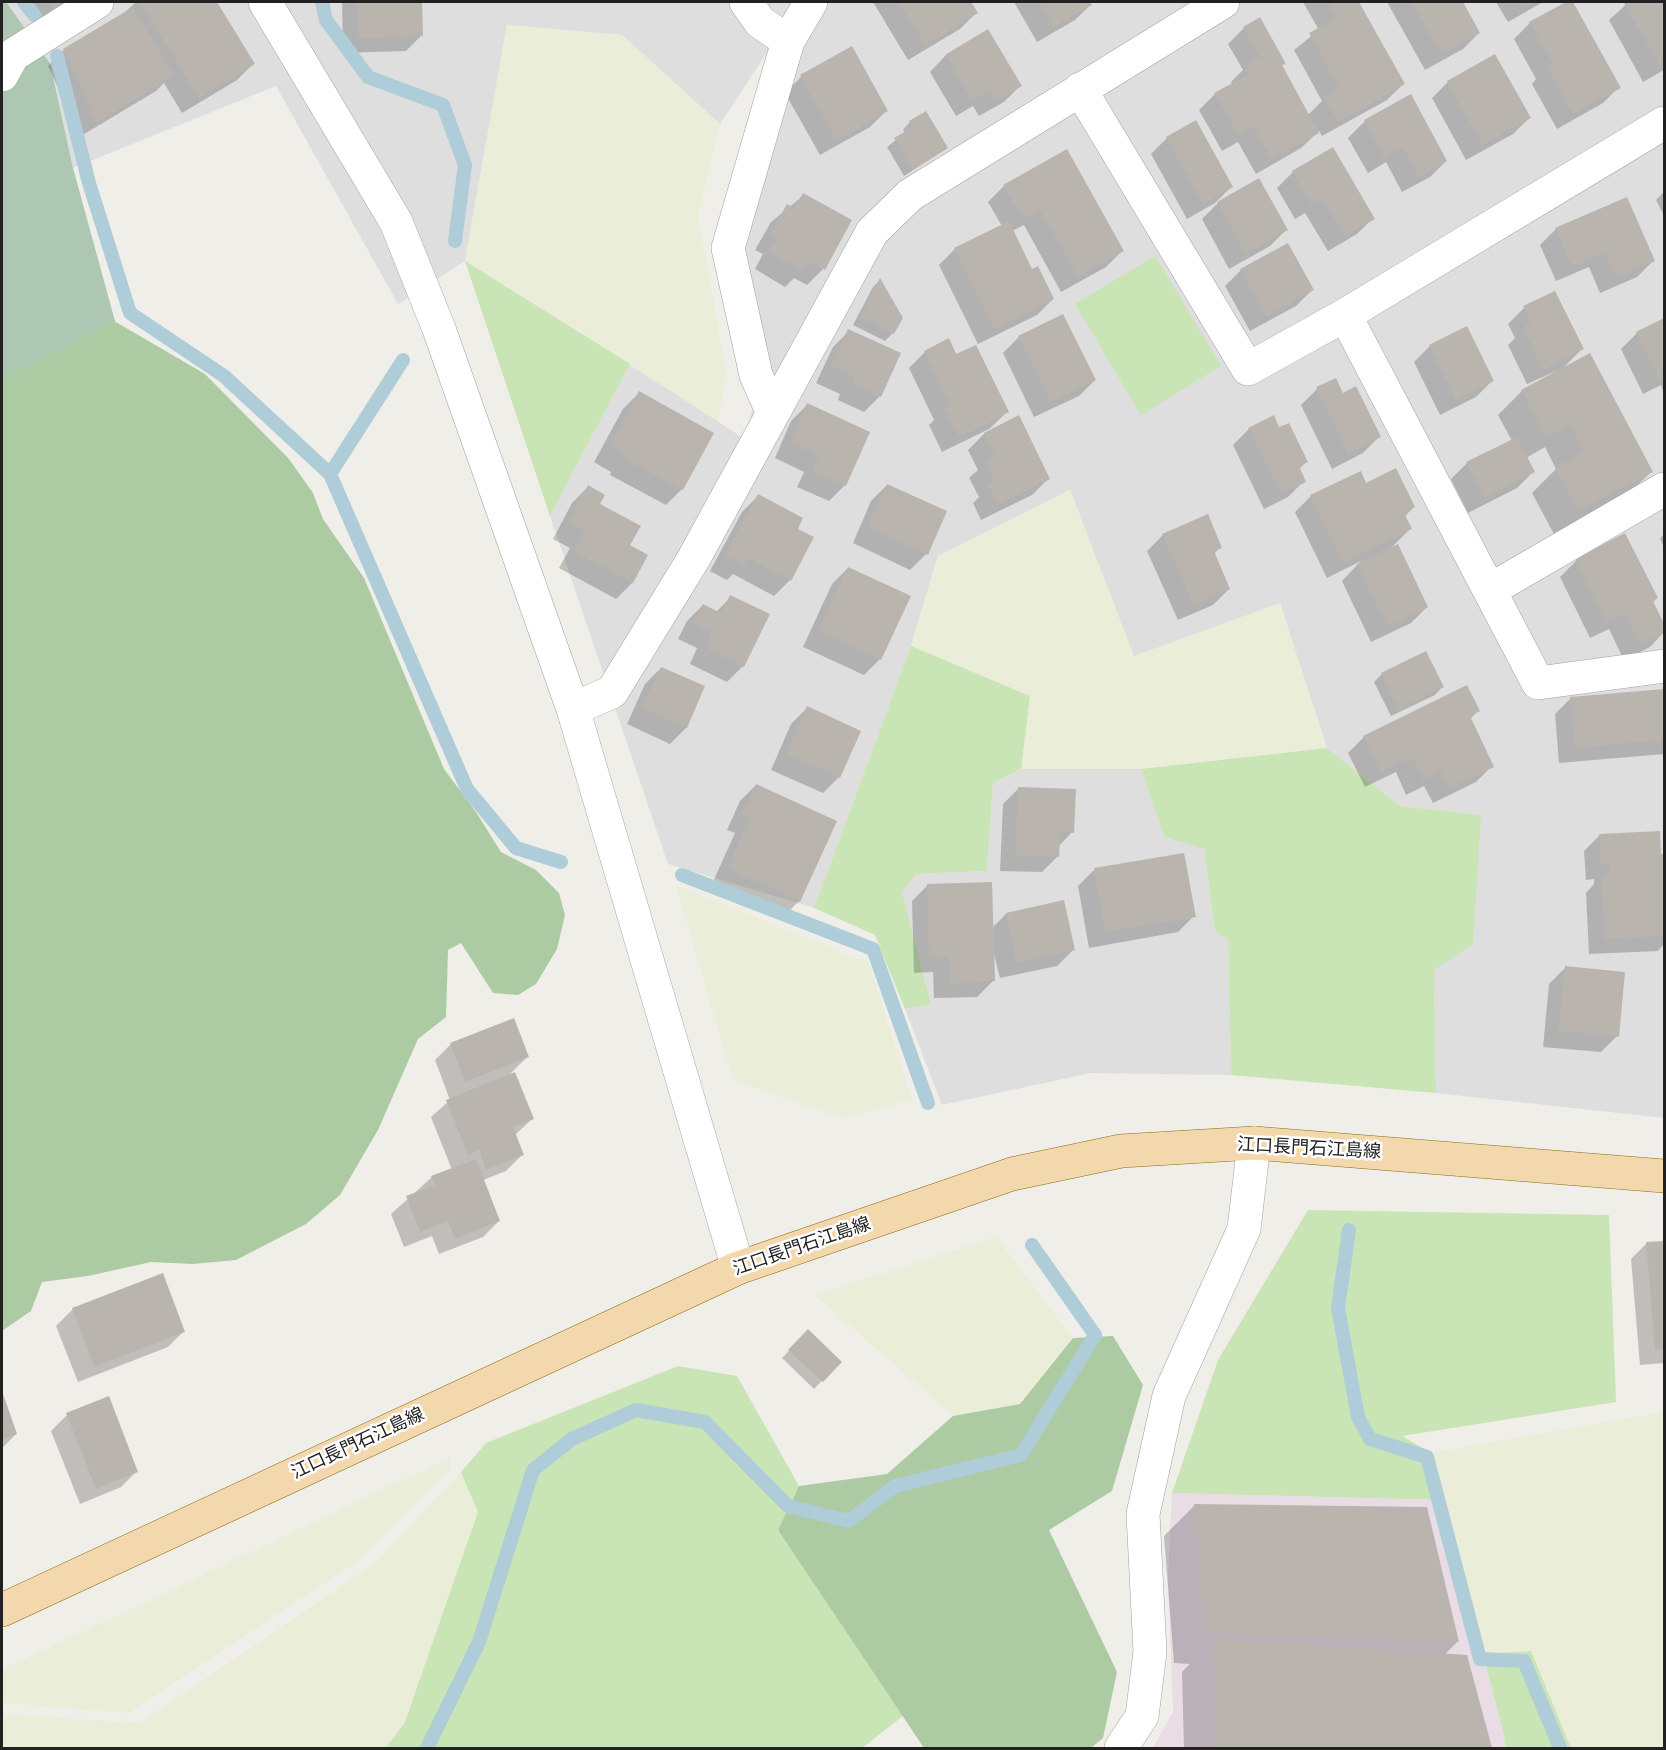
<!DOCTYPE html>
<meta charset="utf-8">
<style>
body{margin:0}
#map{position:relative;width:1666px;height:1750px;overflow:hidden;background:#f0eee9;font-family:"Varela Round",sans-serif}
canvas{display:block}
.frame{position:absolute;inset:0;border:3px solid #212121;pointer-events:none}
</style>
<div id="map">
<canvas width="1666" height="1750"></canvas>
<div class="frame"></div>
</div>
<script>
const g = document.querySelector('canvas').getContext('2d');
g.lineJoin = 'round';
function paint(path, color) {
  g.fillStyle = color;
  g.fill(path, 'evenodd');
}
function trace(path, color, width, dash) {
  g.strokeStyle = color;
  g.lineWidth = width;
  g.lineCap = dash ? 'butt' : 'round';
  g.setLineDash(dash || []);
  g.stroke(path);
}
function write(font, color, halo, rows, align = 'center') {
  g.font = font + ' "Varela Round","Noto Sans JP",sans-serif';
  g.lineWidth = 5;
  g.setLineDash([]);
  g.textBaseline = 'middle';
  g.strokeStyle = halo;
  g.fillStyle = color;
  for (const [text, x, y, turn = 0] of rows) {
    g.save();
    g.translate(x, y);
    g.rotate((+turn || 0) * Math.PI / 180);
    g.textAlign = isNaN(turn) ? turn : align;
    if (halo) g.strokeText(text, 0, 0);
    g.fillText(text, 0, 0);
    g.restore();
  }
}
paint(new Path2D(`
 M6 2H1664V1118L1436 1093 1434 970 1481 815 1400 806 1327 748 1280 604 1134 657 1070 490 938 556 911 646 814 908 668 864 550 516 630 364 743 438 754 405 715 243 770 48 720 124 622 35 507 25 465 261 398 304 276 86 73 168 50 63Z
 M1021 769H1141L1164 837 1204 849 1215 931 1228 940 1231 1075 1091 1073 942 1105 905 1009 931 1004 902 892 915 874 987 871 993 783Z`), '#dfdede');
paint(new Path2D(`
 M1172 1493 1443 1500 1507 1748H1153L1173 1712 1168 1577Z`), '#e9dce5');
paint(new Path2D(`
 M507 25 622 35 720 124 698 216 726 371 718 421 465 261Z
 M1070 490 1134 656 1280 603 1327 748 1141 769H1021L1030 696 911 646 938 556Z
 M676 885 869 963 912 1100 841 1118 733 1080Z
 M996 1237 1073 1338 1020 1404 953 1416 815 1295Z
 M1664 1412V1748H1571L1531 1651 1483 1654 1431 1453Z
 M450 1458 449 1470 361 1559 129 1713 2 1703V1670Z
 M461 1472 479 1512 405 1722 386 1748H2V1714L140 1723 374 1564Z`), '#eaedd7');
paint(new Path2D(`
 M1155 256 1221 366 1141 415 1075 304Z
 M465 261 630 364 550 516Z
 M911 646 1030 696 1021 769 993 783 987 871 916 874 902 892 931 1004 905 1009 875 935 814 908Z
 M1327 748 1400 806 1481 815 1473 944 1434 970 1436 1093 1231 1075 1228 940 1215 931 1204 849 1164 837 1141 769Z
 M1308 1210 1609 1215 1616 1402 1402 1436 1431 1453 1443 1500 1172 1493 1218 1360Z
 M678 1366 737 1376 799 1486 778 1530 903 1716 862 1748H386L405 1722 478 1512 461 1472 486 1443Z
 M1531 1651 1571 1748H1507L1483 1654Z`), '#c9e4b5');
paint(new Path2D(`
 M109 318 205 374 289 459 313 493 323 519 364 578 444 769 476 812 501 852 536 870 559 893 565 915 557 949 536 984 518 995 493 993 461 943 448 950 446 1017 418 1039 378 1130 340 1195 306 1224 236 1260 193 1264 151 1262 88 1276 42 1282 31 1311 2 1331V342Z
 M1113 1336 1143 1385 1112 1491 1049 1530 1117 1672 1103 1738 1091 1748H924L778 1530 799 1486 887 1474 953 1416 1020 1404 1073 1338Z`), '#accba3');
paint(new Path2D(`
 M2 2H6L50 63 73 168 115 321 2 378Z`), '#adc7b2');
paint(new Path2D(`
 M23 2H79L37 26Z
 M136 2H216L253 64 237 80 182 113 164 83 156 91 81 136 48 66 64 50 124 13Z
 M342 2H421L422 35 406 51 343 53Z
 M873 2H969L976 13 960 29 908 60Z
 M1014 2H1089L1090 5 1075 20 1037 42Z
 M1303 2H1357L1403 84 1387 100 1322 136 1319 131 1301 148 1256 174 1238 142 1222 151 1199 110 1215 94 1233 85 1231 82 1243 70 1228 44 1244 28 1284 63 1281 67 1308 115 1322 101 1294 50 1319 30Z
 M1387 2H1461L1479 33 1463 49 1425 70Z
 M1496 2H1543L1508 22Z
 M1569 2 1619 87 1603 103 1557 129 1532 84 1536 79 1514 39 1530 23Z
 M1629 2H1664V70L1643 82 1609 20Z
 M851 48 886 111 870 127 820 155 785 93 801 77Z
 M945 56 1020 86 1004 102 979 116 973 106 956 116 930 72Z
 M1448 82 1529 118 1513 134 1466 160 1432 98Z
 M1410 96 1446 161 1430 177 1402 192 1386 162 1368 173 1348 138 1364 122Z
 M910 122 947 148 904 176 887 147 905 133 903 130Z
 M1167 138 1231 187 1215 203 1187 219 1151 154Z
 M1293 172 1373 218 1357 234 1328 251 1305 213 1295 219 1277 188Z
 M1004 186 1122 251 1106 267 1061 292 1024 225 1012 231 1031 272 1053 299 1037 315 978 344 939 265 955 249 1002 226 988 202Z
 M1664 192V216L1656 200Z
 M804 195 850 221 823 269 807 285 794 278 785 287 755 269 763 254 755 250 771 222Z
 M1218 203 1286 230 1270 246 1229 269 1202 219Z
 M1556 229 1653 261 1637 277 1600 293 1589 267 1556 281 1540 245Z
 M1241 270 1312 290 1296 306 1250 331 1225 286Z
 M880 280 893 333 885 341 853 325 873 287Z
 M1555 293 1582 349 1563 368 1527 384 1508 345 1515 338 1508 324 1524 308Z
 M1664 319V394L1661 385 1643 394 1621 349 1637 333Z
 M849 331 880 396 864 412 838 400 840 394 816 383 833 347Z
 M1019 337 1095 380 1079 396 1034 417 1003 353Z
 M1430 346 1492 381 1476 397 1440 415 1414 362Z
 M925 352 956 356 1007 412 986 432 1048 479 1032 495 981 520 973 503 979 497 969 478 978 470 968 450 989 429 942 452 929 425 934 420 909 368Z
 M1317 389 1343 395 1379 437 1363 453 1332 469 1301 405Z
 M1522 391 1651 472 1627 495 1554 534 1532 493 1556 469 1545 447 1526 458 1533 472 1517 488 1468 513 1451 479 1467 463 1512 441 1498 415Z
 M639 393 712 433 682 489 666 505 610 475 611 472 594 462 623 409Z
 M807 405 868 433 845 485 829 501 797 487 804 472 775 458 791 421Z
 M1249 429H1279L1306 462 1299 469 1304 481 1288 497 1264 509 1233 445Z
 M887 485 926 554 910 570 853 543 871 501Z
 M1366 485 1414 507 1404 517 1410 529 1390 549 1427 607 1411 623 1371 642 1342 581 1361 561 1327 578 1295 512 1311 496Z
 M588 487 598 505 628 546 646 556 632 583 616 599 559 568 570 548 553 539 572 503Z
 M758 496 796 529 790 580 774 596 733 574 727 580 710 571 742 512Z
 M1664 534V547L1660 539Z
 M1163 535 1220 547 1214 554 1229 589 1213 605 1178 620 1147 551Z
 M1625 535 1657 598 1652 603 1664 632 1650 647 1624 660 1609 629 1590 638 1560 577 1576 561Z
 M848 568 880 659 864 675 803 647 832 584Z
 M731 597 743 666 727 682 690 664 697 648 678 639 687 621 703 605 716 612Z
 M661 668 703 687 686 728 670 744 627 724 645 684Z
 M1382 674 1442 687 1435 695 1391 716 1374 682Z
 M1664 690V754L1559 763 1555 714 1571 698Z
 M807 708 839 777 823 793 771 770 791 724Z
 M1478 711 1470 719 1492 766 1476 782 1433 803 1424 786 1406 795 1396 772 1365 787 1348 753 1364 737Z
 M756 785 799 901 783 917 712 884 735 833 727 830 740 801Z
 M1019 788 1072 832 1058 847V856L1042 872 1000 871 1003 804Z
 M1600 835 1664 855V944L1658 951 1589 954 1586 893 1594 884V879L1586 880 1584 851Z
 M1094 870 1194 916 1178 932 1089 948 1078 886Z
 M928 885 992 928 1006 914 1073 950 1057 966 1000 978 993 950V981L977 997 934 998 933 972 914 973 912 901Z
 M1565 968 1617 1036 1601 1052 1543 1047 1549 984Z
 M451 1044 528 1056 507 1077 532 1119 515 1135 522 1155 506 1171 483 1180 499 1221 483 1237 439 1254 432 1236 404 1247 391 1214 432 1177 452 1170 431 1117 450 1100 435 1060Z
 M1664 1242V1363L1640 1365 1631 1259 1647 1243Z
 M162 1275 184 1331 168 1347 78 1382 56 1326 72 1310Z
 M808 1331 840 1362 814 1389 782 1358Z
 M2 1395 16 1434 2 1448Z
 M67 1415 137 1471 121 1487 80 1504 51 1431Z
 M1195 1505 1457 1642 1444 1655 1466 1657 1490 1748H1184L1182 1672 1190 1664 1174 1663 1164 1536Z`), '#0003');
trace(new Path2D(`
 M24 2 35 16
 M322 2 326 20 368 77 443 105 465 165 455 241
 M57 56 89 183 130 313 224 376 330 474
 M403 360 330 474 467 789 516 848 561 862
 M682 875 873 949 928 1103
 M1349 1230 1338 1308 1358 1417 1370 1439 1427 1457 1480 1659 1524 1661 1560 1748
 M427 1748 479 1642 533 1470 572 1439 636 1410 705 1422 788 1506 849 1521 895 1486 1021 1455 1095 1335 1032 1245`), '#afccd9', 14);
paint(new Path2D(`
 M48 2H70L54 11Z
 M140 2H217L255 64 199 98Z
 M357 2H422L423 36 359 38Z
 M899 2H971L978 13 925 45Z
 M1039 2H1090L1092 5 1053 27Z
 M1328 2H1359L1405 84 1338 122 1324 97 1339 88 1309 33 1337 18Z
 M1412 2H1463L1480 33 1441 55Z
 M1521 2H1534L1524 7Z
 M1566 2H1573L1621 88 1573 114 1547 67 1553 64 1529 22Z
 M1664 2V64L1660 67 1624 3Z
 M133 7 174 76 97 122 63 49Z
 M1260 17 1286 64 1282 65 1319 133 1272 159 1254 127 1239 136 1214 93 1251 73 1246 65 1260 57 1243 27Z
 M988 29 1022 86 995 101 989 91 972 101 945 55Z
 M852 46 888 111 836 140 800 75Z
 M1495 54 1531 118 1482 145 1447 81Z
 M1411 94 1447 161 1418 177 1403 147 1384 158 1364 120Z
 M926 111 948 148 913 170 894 138 913 127 909 121Z
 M1196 120 1233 187 1203 204 1166 137Z
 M1333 147 1375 219 1344 236 1322 198 1311 204 1292 171Z
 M1067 149 1124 251 1078 277 1040 210 1023 219 1003 185Z
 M1259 178 1288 230 1246 254 1217 202Z
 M803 193 852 220 825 270 808 261 802 271 769 252 778 238 770 234 787 204 794 208Z
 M1627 197 1655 261 1616 278 1605 252 1572 266 1555 228Z
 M1009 221 1032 269 1038 266 1054 299 994 329 954 248Z
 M1288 243 1314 290 1266 317 1240 269Z
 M880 278 903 318 894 334 860 317Z
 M1555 291 1584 349 1543 369 1523 327 1531 323 1523 306Z
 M1063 314 1096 380 1051 402 1018 336Z
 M1664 318V377L1659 379 1636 332Z
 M1467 326 1494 381 1456 400 1429 345Z
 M848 329 901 353 881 397 853 384 855 378 831 366Z
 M949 338 956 354 976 345 1009 412 959 437 944 408 950 405 924 351Z
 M1590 353 1653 472 1578 511 1555 468 1584 452 1570 425 1546 437 1521 390Z
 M1336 378 1343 393 1356 386 1381 437 1348 454 1316 387Z
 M639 391 714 433 683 490 624 459 626 455 609 446Z
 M807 403 870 432 846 486 812 471 819 456 790 442Z
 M1019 415 1050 479 998 505 988 485 995 482 985 461 995 456 984 433Z
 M1274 415 1279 427 1289 423 1308 462 1299 466 1306 482 1281 494 1248 428Z
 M1517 437 1535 472 1485 498 1466 462Z
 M1396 468 1415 507 1404 513 1412 529 1343 563 1310 495 1361 471 1366 483Z
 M887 484 947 511 928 555 868 527Z
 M588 485 605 495 600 504 641 526 630 545 648 555 633 583 574 551 585 531 568 522Z
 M758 494 803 518 798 529 814 537 791 581 749 558 744 565 725 555Z
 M1208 514 1222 548 1214 551 1230 589 1194 605 1162 534Z
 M1625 533 1658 598 1653 601 1664 624V633L1641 645 1625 614 1607 623 1575 559Z
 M1398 544 1428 607 1388 627 1357 564Z
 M848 567 911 596 881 660 818 631Z
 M730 595 770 614 744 667 705 648 712 632 693 623 703 604 721 613Z
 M1426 651 1444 687 1399 709 1381 673Z
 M661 667 705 686 687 728 642 708Z
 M1467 685 1480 711 1470 716 1494 767 1449 788 1440 771 1423 780 1412 757 1381 772 1363 736Z
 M1664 689V740L1575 748 1570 697Z
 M807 706 861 731 840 778 786 754Z
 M756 784 837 821 800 902 727 868 750 817 742 814Z
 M1018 787 1076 789 1074 833 1060 832 1059 857 1015 855Z
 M1660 831 1661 854H1664V936L1605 939 1601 876 1610 874V864L1601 865 1599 834Z
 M1184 853 1196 917 1105 932 1094 868Z
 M992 882 995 981 950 983 949 957H929L927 884Z
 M1064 900 1075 950 1016 963 1006 913Z
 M1565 966 1625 972 1619 1037 1558 1031Z
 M514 1018 529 1057 465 1082 450 1043Z
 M515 1072 534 1119 513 1127 524 1155 486 1170 479 1150 468 1155 446 1100Z
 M476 1159 500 1221 455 1239 448 1221 420 1232 406 1196 435 1185 431 1176Z
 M1664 1241V1349L1655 1350 1646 1242Z
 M163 1273 185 1332 94 1367 72 1308Z
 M808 1329 842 1362 823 1382 788 1350Z
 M2 1391 17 1434 2 1440Z
 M109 1396 138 1472 96 1489 66 1413Z
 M1194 1504 1427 1507 1459 1642 1205 1633Z
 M1213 1639 1467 1655 1492 1748H1215Z`), '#bab4af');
const minor = new Path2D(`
 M265 2 396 222 439 329 573 709 738 1268
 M746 2 760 22 788 41
 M2 75 13 55 97 2
 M1080 89 1248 369 1345 315 1538 683 1664 666
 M1345 315 1664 123
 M772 411 756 375 728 248 788 41 811 2
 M1490 590 1664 489
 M573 709 612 692 694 558 872 232 910 195 1223 2
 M1121 1748 1142 1716 1150 1652 1143 1514 1169 1396 1244 1229 1254 1143`);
const major = new Path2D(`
 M2 1610 738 1268 1012 1174 1121 1151 1254 1143 1664 1176`);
trace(minor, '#a2a2a2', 34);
trace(major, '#8d6c12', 34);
trace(minor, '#fff', 33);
trace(major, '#f2d8ac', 33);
write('18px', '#212121', '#fff', [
 ["江口長門石江島線",1309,1149,3],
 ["江口長門石江島線",802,1247,-19],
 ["江口長門石江島線",358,1444,-25]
]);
</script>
